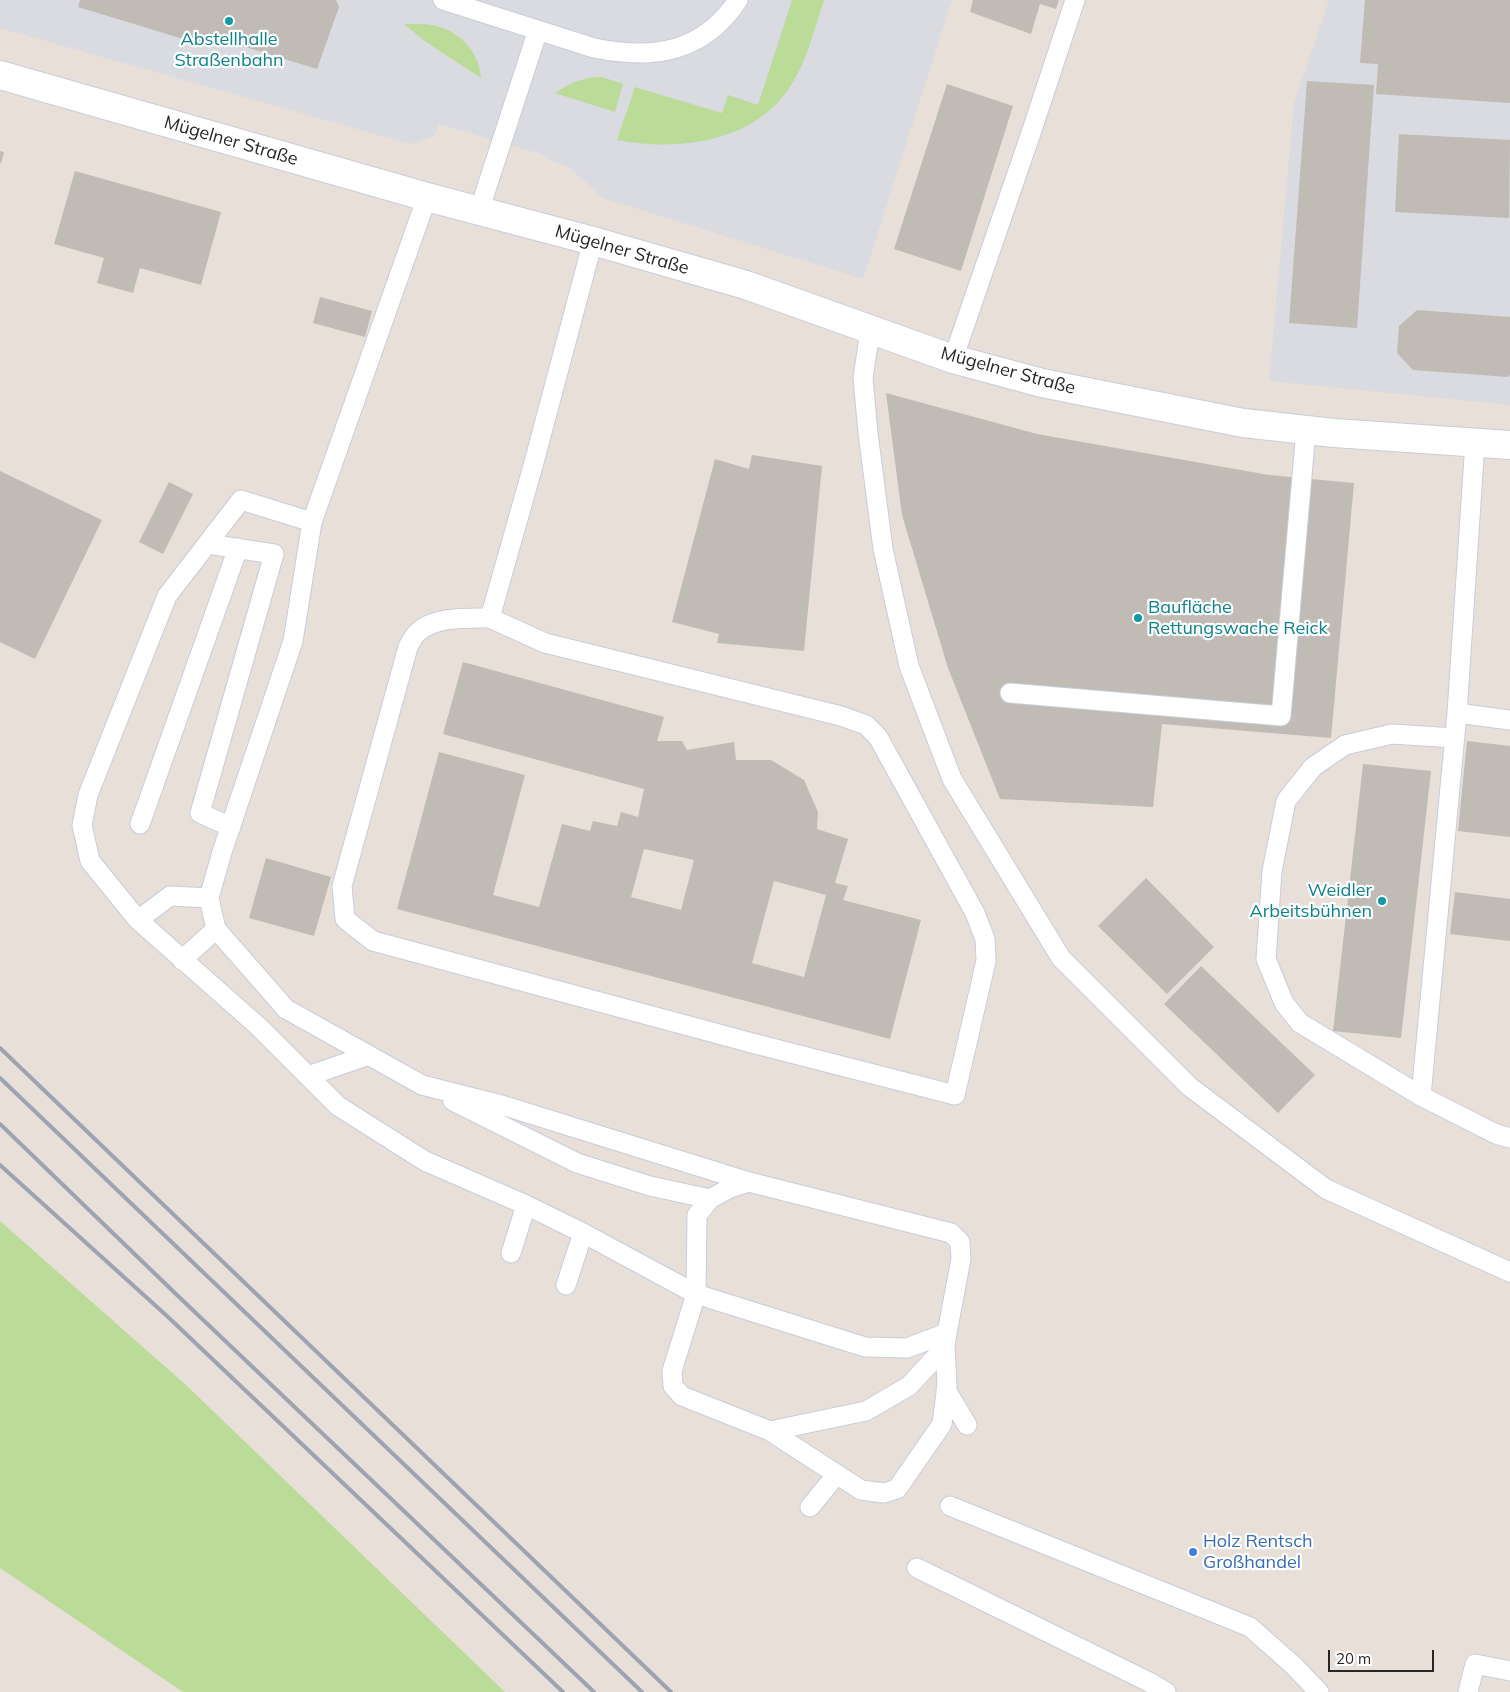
<!DOCTYPE html>
<meta charset="utf-8">
<style>
body{margin:0}
#map{position:relative;width:1510px;height:1692px;overflow:hidden;background:#e8dfd9;font-family:Mulish,sans-serif}
canvas{display:block}
.scale{position:absolute;left:1328px;top:1650px;width:106px;height:22px;box-sizing:border-box;border:2px solid #272727;border-top:0;padding-left:6px;font-size:15px;line-height:18px;white-space:nowrap;color:#272727;-webkit-text-stroke:4px #fff;paint-order:stroke}
</style>
<div id="map">
<canvas width="1510" height="1692"></canvas>
<div class="scale">20 m</div>
</div>
<script>
const g = document.querySelector('canvas').getContext('2d');
g.lineJoin = 'round';
function paint(path, color) {
  g.fillStyle = color;
  g.fill(path, 'evenodd');
}
function trace(path, color, width, dash) {
  g.strokeStyle = color;
  g.lineWidth = width;
  g.lineCap = dash ? 'butt' : 'round';
  g.setLineDash(dash || []);
  g.stroke(path);
}
function write(font, color, halo, rows, align = 'center') {
  g.font = font + ' Mulish,sans-serif';
  g.lineWidth = 4.5;
  g.setLineDash([]);
  g.textBaseline = 'middle';
  g.strokeStyle = halo;
  g.fillStyle = color;
  for (const [text, x, y, turn = 0] of rows) {
    g.save();
    g.translate(x, y);
    g.rotate((+turn || 0) * Math.PI / 180);
    g.textAlign = isNaN(turn) ? turn : align;
    if (halo) g.strokeText(text, 0, 0);
    g.fillText(text, 0, 0);
    g.restore();
  }
}
paint(new Path2D(`
 M0 0H952L863 279 603 198 569 167 549 160 541 154 439 124 435 136 410 144 0 28Z
 M1329 0H1510V405L1269 381 1294 103Z`), '#dadae1');
paint(new Path2D(`
 M792 0H824C815 27 808 57 793 82 758 142 680 152 617 140L635 87 722 113 728 95 758 105Z
 M404 24C417 24 431 23 443 28 464 36 480 56 481 78L426 42Z
 M602 77 623 84 615 112 555 93C570 83 583 77 602 77Z
 M0 1221 186 1385 505 1692H183L0 1568Z`), '#bbdb99');
paint(new Path2D(`
 M80 0H336L339 7 317 69 206 35 203 45 78 7Z
 M973 0H1059L1056 9 1040 4 1031 34 970 12Z
 M1365 0H1510V103L1376 94 1378 64 1360 63Z
 M1307 81 1374 85 1357 328 1289 323Z
 M947 84 1013 106 961 271 894 249Z
 M1399 134 1510 140 1509 218 1395 212Z
 M0 151 4 152 1 163H0Z
 M75 171 221 212 201 285 140 268 133 293 97 283 104 258 54 244Z
 M320 297 372 311 365 337 313 323Z
 M1417 310 1510 317V375L1508 377 1413 370 1397 353 1399 326Z
 M886 393 1037 434 1269 475 1354 483 1331 738 1162 724 1153 807 1000 799 948 668 902 515Z
 M752 455 822 466 804 651 717 643 719 634 672 622 715 459 749 469Z
 M0 471 102 520 35 659 0 642Z
 M169 482 193 494 163 554 139 542Z
 M463 662 664 717 657 741H682L687 750 734 742 736 760H771L804 780 818 812 817 829 848 839 835 883 848 886 843 900 921 920 890 1039 397 909 439 752 525 775 493 895 539 907 562 824 590 831 593 821 617 826 621 812 638 817 644 789 443 734ZM644 849 694 860 681 910 631 897ZM774 881 826 895 804 977 752 963Z
 M1467 741 1510 746V837L1458 831Z
 M1363 764 1431 771 1401 1038 1333 1031Z
 M266 858 331 877 314 936 249 918Z
 M1146 878 1214 947 1167 994 1098 926Z
 M1455 892 1510 899V941L1450 934Z
 M1201 966 1315 1075 1278 1113 1164 1004Z`), '#c1bbb5');
const service = new Path2D(`
 M443 0 594 48C653 60 703 53 738 0
 M479 211 538 30
 M870 331 863 378 868 433 883 549 909 666 952 779 1061 958 1190 1087 1326 1189 1510 1272
 M953 359 1031 133 1075 0
 M241 500 312 522 293 641 222 852 209 898 216 929 286 1009 422 1085 505 1106 749 1182 951 1233 960 1242 961 1259 947 1333 907 1348 865 1347 696 1294 583 1233 526 1205 425 1161 338 1106 259 1027 138 920 90 861 82 825 88 795 167 596Z
 M312 522 427 197
 M208 544 274 554 200 813 231 827
 M490 618 545 643 841 716 866 725 878 737 975 913 985 939 986 961 955 1095 752 1043 373 941 345 919 342 886 408 647C410 643 413 637 417 633 434 616 468 618 490 618L533 466 593 241
 M1010 693 1281 716 1306 430
 M1457 713 1510 720
 M1455 738 1392 734 1345 745 1313 767 1286 801 1272 871 1266 959 1284 1003 1300 1023 1421 1096 1496 1134 1510 1138
 M140 824 238 548
 M138 920 170 896 209 898
 M182 960 216 929
 M308 1076 369 1055
 M1421 1096 1457 713 1475 442
 M453 1101 577 1163 650 1186 710 1199
 M749 1182 730 1188 710 1199 697 1215 696 1294 672 1371 673 1386 682 1396 770 1431 861 1490 884 1493 897 1489 942 1424 947 1385 945 1347 947 1333
 M511 1253 526 1205
 M566 1285 583 1233
 M946 1390 967 1425
 M770 1431 866 1411 909 1386 945 1347
 M950 1506 1250 1627 1293 1665 1319 1692
 M810 1507 837 1474
 M917 1568 1149 1682 1166 1692
 M1468 1692 1475 1664 1510 1671`);
const tertiary = new Path2D(`
 M0 75 427 197 593 241 746 285 953 359 1042 383 1243 423 1334 433 1510 445`);
trace(service, '#c8cdd8', 21);
trace(tertiary, '#c8cdd8', 30);
trace(service, '#fff', 19);
trace(tertiary, '#fff', 28);
trace(new Path2D(`
 M0 1048 671 1692
 M0 1078 642 1692
 M0 1124 178 1296 594 1692
 M0 1165 167 1316 563 1692`), '#9da3b0', 4);
for (const [x, y, r, color] of [
 [229,21,5,"#0f9aa8"],
 [1138,618,5,"#0f9aa8"],
 [1382,901,5,"#0f9aa8"],
 [1193,1552,5,"#3f7fe0"]
]) {
  const dot = new Path2D();
  dot.arc(x, y, r, 0, 2 * Math.PI);
  g.fillStyle = color;
  g.fill(dot);
  trace(dot, '#fff', 2);
}
write('18px', '#0d838f', '#fff', [
 ["Abstellhalle",229,40],
 ["Straßenbahn",229,61],
 ["Baufläche",1148,608,"left"],
 ["Rettungswache Reick",1148,629,"left"],
 ["Weidler",1372,891,"right"],
 ["Arbeitsbühnen",1372,912,"right"]
]);
write('18px', '#272727', '#fff', [
 ["Mügelner Straße",231,141,16],
 ["Mügelner Straße",622,250,16],
 ["Mügelner Straße",1008,371,15]
]);
write('18px', '#366cbe', '#fff', [
 ["Holz Rentsch",1203,1542],
 ["Großhandel",1203,1563]
], 'left');
</script>
